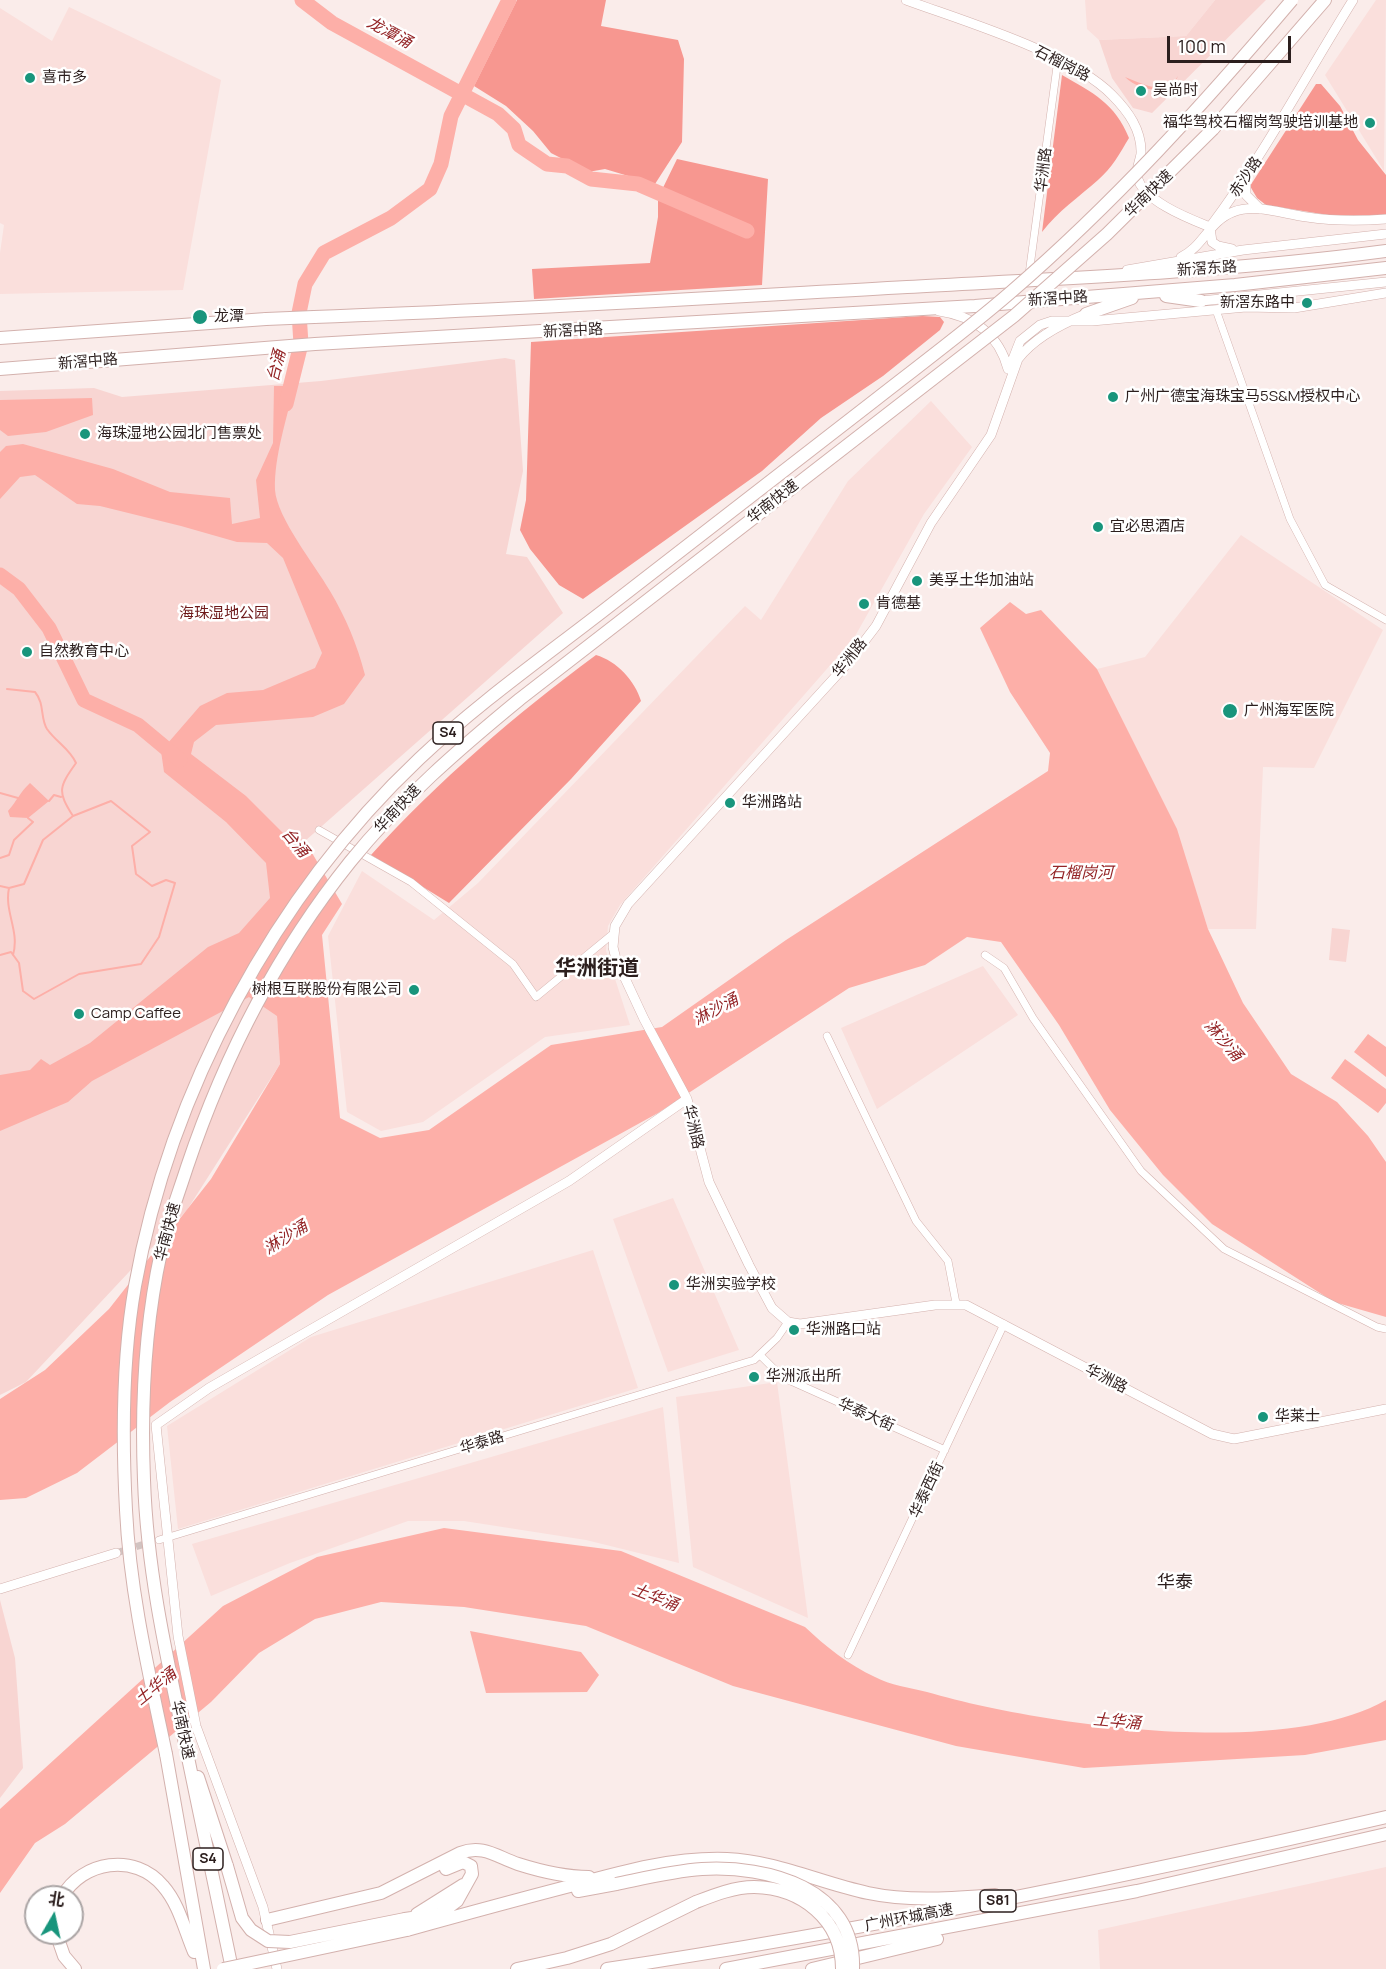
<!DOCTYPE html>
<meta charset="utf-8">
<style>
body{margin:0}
#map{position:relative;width:1386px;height:1969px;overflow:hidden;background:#faecea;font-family:Manrope,"Noto Sans SC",sans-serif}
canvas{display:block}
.north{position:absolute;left:24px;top:1885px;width:60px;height:60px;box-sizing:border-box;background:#fff;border:2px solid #aba5a5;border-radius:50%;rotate:9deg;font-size:16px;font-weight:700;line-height:24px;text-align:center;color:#2c1f1e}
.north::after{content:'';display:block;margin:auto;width:21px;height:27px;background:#18957c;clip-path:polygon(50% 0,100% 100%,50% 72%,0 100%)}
.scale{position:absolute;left:1167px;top:36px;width:124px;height:27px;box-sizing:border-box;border:3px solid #2c1f1e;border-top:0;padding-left:8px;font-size:18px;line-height:21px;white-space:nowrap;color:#2c1f1e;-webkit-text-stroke:4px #fff;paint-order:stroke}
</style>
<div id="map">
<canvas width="1386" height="1969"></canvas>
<div class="north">北</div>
<div class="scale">100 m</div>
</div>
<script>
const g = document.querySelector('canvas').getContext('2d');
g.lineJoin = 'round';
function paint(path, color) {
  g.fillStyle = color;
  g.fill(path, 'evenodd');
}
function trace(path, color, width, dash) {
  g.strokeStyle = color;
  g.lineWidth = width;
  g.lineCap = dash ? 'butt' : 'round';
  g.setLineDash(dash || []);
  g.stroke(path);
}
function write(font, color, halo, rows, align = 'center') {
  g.font = font + ' Manrope,"Noto Sans SC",sans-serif';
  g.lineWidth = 5;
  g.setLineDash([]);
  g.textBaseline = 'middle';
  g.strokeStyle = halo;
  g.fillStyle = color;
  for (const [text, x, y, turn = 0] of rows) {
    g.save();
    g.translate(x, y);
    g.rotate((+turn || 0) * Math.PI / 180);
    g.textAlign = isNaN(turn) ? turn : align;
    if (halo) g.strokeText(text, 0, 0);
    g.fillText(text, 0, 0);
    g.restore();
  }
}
paint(new Path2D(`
 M1085 0H1215L1186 36 1099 40 1087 29Z
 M1376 0H1386L1384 171 1325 75Z
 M69 7 221 80 183 290 0 294V253L4 225 0 223V8L52 41Z
 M931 401 972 447 924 514 854 638 620 905 608 926 606 951 630 1025 545 1037 423 1122 381 1131 347 1112 328 936 362 871 434 920 478 883 745 606 761 620 848 481Z
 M1241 535 1383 630 1314 768 1263 767 1256 929H1208L1175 826 1097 669 1145 657Z
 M983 966 1018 1015 877 1109 841 1028Z
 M673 1198 739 1350 668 1372 613 1219Z
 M593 1250 638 1388 178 1529 167 1426 311 1337Z
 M777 1382 808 1618 693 1567 676 1397Z
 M663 1407 679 1563 586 1540 464 1521H408L290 1563 211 1596 192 1544Z
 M1386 1867V1969H1100L1098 1930Z`), '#fadfdc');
paint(new Path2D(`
 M1215 0H1266L1152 113 1133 108 1112 78 1099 40 1186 36Z
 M505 358 515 360 523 471 506 554 527 557 563 613 305 841 277 1016 280 1064 187 1210 26 1382 0 1395V391L94 388 122 397 321 381Z
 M1332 928 1350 930 1346 962 1329 960Z
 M0 1600 15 1658 23 1768 0 1798Z`), '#f8d5d2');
paint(new Path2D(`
 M517 0H606L601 26 678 40 684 59 682 142 655 184 605 169 588 172 551 153 533 131 506 106 474 86Z
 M1062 75C1093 93 1115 103 1129 138 1120 153 1112 168 1098 180 1079 197 1058 211 1042 232Z
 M1316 84H1321L1340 106 1358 140 1386 175V215L1334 216 1266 205 1257 198 1250 186Z
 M677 159 768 179 762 285 534 299 532 269 650 263 658 217V198Z
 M922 316 940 317 944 322 940 330 883 376 821 418 762 471 583 599 559 585 530 549 520 530 526 500 531 342Z
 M596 655C617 661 635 681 641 701L571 779 449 903 371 855C439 780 515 715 596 655Z`), '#f79790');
paint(new Path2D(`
 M1178 76 1172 89C1157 93 1136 88 1125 77 1144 84 1165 97 1178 76Z
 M274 386H294C287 419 274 456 275 490 277 518 315 565 330 591 346 618 357 644 365 675L344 704 313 717 216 725 194 742 191 754 246 796 283 833 305 841 342 904 322 935 340 1118 380 1138 429 1130 551 1045 662 1027 786 940 1048 771 1050 753 1010 692 980 628 1010 602 1026 614 1041 610 1097 669 1177 829 1208 929 1243 1003 1291 1074 1337 1102 1368 1136 1386 1162V1317L1334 1302 1212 1224 1163 1175 1110 1110 1059 1025 1001 942 967 937 925 965 849 988 658 1113 328 1295 170 1402 77 1473 26 1498 0 1500V1399L45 1370 109 1309 211 1179 280 1064 277 1016 249 997 92 1081 68 1102 0 1131V1075L30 1070 41 1059 50 1065 90 1043 208 947 239 933 270 898 266 863 226 822 164 772 161 751 200 706 227 693 263 690 315 668 322 653 283 558 267 543 237 542 181 526 100 506 77 504 35 475 20 477 0 499V452L6 446 23 444 113 469 170 492 230 498 232 524 260 518 256 480 273 443Z
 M92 398 93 415 46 432 8 436 0 430V400Z
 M30 783 49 801 28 818 10 817 8 811C17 801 20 792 30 783Z
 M1368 1034 1386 1047V1077L1354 1052Z
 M1345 1059 1386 1089V1103L1378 1113 1331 1078Z
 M444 1528 621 1551 805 1627C825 1646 849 1665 875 1677 890 1685 910 1688 927 1692 1040 1725 1282 1760 1386 1700V1740L1305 1755 1084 1768 956 1746 733 1686 586 1626 464 1607 381 1602 315 1619 259 1653 211 1702 65 1824 35 1843 0 1893V1809L223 1606 317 1557Z
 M470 1631 581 1652 599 1675 587 1692 486 1693Z`), '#fdafa8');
trace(new Path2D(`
 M7 689 35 692C45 704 40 718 47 729 56 742 70 749 76 763 59 787 57 791 73 816
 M0 793 18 798
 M49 801 54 795 61 797
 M0 858 9 855 14 840 33 822 28 818
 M0 886 9 888 24 884 43 840 73 816 111 801 150 832 132 846 136 874 152 886 166 880 175 883 159 937 141 964 79 974 34 999 23 991 19 963 11 952 0 955
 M9 888C4 912 20 931 13 955`), '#fdafa8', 2);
trace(new Path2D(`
 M302 0 332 23 498 114 514 129 519 145 547 164 567 166 591 179 638 184 747 231
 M286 404 301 344 299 313 305 284 324 253 391 218 430 189 441 164 451 116 509 0
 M0 575 19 589 49 628 84 700 138 725 180 760`), '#fdafa8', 15);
trace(new Path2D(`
 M116 1553 151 1542`), '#d1c3c1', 7, [7, 3.5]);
const street = new Path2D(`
 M1029 274 1058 59
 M1216 310 1290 519 1325 585 1386 620
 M319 830 411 882 513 964 536 997 614 933
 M985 955 1004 968 1033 1018 1141 1171 1224 1249 1377 1327 1386 1329
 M827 1036 916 1221 948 1261 956 1303
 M760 1355 782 1377 945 1450
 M159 1540 754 1360 777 1338 788 1322
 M848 1655 1004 1324`);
const secondary = new Path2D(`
 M906 0C963 21 1071 53 1112 95 1128 111 1142 130 1141 154 1140 161 1136 169 1137 176 1142 201 1190 219 1210 227
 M1246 180V195L1260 209
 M1210 227C1264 155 1305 77 1353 0
 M1210 227 1212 242 1218 246 1232 249
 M1181 257C1203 247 1209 221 1233 212 1256 203 1283 214 1307 217 1333 221 1359 221 1386 219
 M1127 270 1243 250 1386 234
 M1201 301 1386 282
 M939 311C974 316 999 335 1008 369
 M1086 314C1061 324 1034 338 1018 359L991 435 931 523 876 626 847 664 628 904 615 926 613 947 616 959 644 1019 687 1099 709 1182 749 1265 772 1308 788 1322 800 1324 935 1305H966L1212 1434 1234 1439 1386 1409
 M1011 364 1020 341 1040 325 1052 321H1092L1246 307 1294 308 1386 293
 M0 1589 116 1553
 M277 1969 263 1907 196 1726 178 1636 156 1425 209 1388 569 1181 687 1099`);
const highway = new Path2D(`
 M1213 129 1325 0
 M1166 296 1201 301
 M1086 314 1132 298
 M314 317C512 310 709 298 907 287 1067 278 1227 272 1386 251
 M0 338 266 319
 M0 369 315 344 975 306 1235 285 1386 268
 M186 1748 232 1969
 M166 1754 204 1969
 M198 1777 227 1866
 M578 1891 616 1884
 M62 1897C82 1861 135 1852 163 1886 179 1904 185 1931 194 1952
 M417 1914 463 1885
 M405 1919 439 1914
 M433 1919 457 1901 472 1874 471 1866 463 1862 446 1869
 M267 1920 381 1893 460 1853C483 1844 497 1857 518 1864 540 1871 566 1877 589 1877
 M407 1930C461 1915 516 1900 570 1886 621 1872 673 1857 727 1859 776 1861 821 1883 868 1893 910 1902 953 1898 995 1895
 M56 1933 64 1956 75 1969
 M517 1969 567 1958 611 1944 696 1902
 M607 1969C869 1929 1128 1877 1386 1817
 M726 1969 1137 1891 1386 1834
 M812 1969 937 1939`);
trace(street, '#d3b1ad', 8);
trace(secondary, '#d3b1ad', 10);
trace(highway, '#d3b1ad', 14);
trace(street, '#fff', 7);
trace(secondary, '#fff', 9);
trace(highway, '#fff', 12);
const highwayBridge = new Path2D(`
 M266 319 314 317
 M186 1748C167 1659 147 1571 144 1480 141 1405 145 1325 161 1252 167 1223 178 1195 187 1167 224 1057 277 953 350 862 400 800 459 749 520 699L1014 316 1107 234 1213 129
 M166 1754C149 1673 130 1593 126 1510 122 1436 122 1359 135 1286 170 1091 275 895 419 759 476 705 541 659 603 611 692 542 781 473 870 404 917 367 966 331 1011 292 1113 204 1205 103 1292 0
 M227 1866 242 1918 251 1930 268 1941 290 1942 405 1919
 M616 1884C645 1878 673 1871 702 1869 767 1865 856 1888 853 1969
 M696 1902C714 1895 734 1887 754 1887 801 1888 842 1919 842 1969
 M223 1969 407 1930`);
trace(highwayBridge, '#d3b1ad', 14, []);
trace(highwayBridge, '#fff', 12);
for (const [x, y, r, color] of [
 [30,78,6,"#18957c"],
 [1141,91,6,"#18957c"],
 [1370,123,6,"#18957c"],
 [1307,303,6,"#18957c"],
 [200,317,8,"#18957c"],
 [1113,397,6,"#18957c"],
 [85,434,6,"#18957c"],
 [1098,527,6,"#18957c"],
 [917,581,6,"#18957c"],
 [864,604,6,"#18957c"],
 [27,652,6,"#18957c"],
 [1230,711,8,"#18957c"],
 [730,803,6,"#18957c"],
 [414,990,6,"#18957c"],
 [79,1014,6,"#18957c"],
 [674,1285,6,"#18957c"],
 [794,1330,6,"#18957c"],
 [754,1377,6,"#18957c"],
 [1263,1417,6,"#18957c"]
]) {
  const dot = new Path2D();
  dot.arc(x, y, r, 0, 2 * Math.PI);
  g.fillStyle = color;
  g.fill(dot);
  trace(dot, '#fff', 2);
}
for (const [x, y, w] of [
 [448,733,30],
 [208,1859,30],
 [998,1901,36]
]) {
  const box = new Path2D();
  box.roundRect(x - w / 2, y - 11, w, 22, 4.5);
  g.fillStyle = '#fff';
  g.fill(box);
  trace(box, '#2c1f1e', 1.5);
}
write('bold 14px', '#2c1f1e', null, [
 ["S4",448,733],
 ["S4",208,1859],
 ["S81",998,1901]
]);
write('15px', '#2c1f1e', '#fff', [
 ["石榴岗路",1062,64,27],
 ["华洲路",1044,170,-83],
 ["赤沙路",1246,177,-56],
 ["华南快速",1149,194,-44],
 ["新滘东路",1207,269,-4],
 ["新滘中路",1058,299,-4],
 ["新滘中路",573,331,-3],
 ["新滘中路",88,362,-5],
 ["华南快速",773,502,-38],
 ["华洲路",850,658,-51],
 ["华南快速",398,809,-47],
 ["华洲路",693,1127,77],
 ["华南快速",168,1232,-75],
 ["华洲路",1106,1379,27],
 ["华泰大街",866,1415,24],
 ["华泰路",482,1443,-17],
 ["华泰西街",927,1490,-65],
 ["华南快速",182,1730,78],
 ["广州环城高速",909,1918,-11]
]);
write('15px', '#2c1f1e', '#fff', [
 ["喜市多",42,78],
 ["吴尚时",1153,91],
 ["福华驾校石榴岗驾驶培训基地",1358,123,"right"],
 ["新滘东路中",1295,303,"right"],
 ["龙潭",214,317],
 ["广州广德宝海珠宝马5S&M授权中心",1125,397],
 ["海珠湿地公园北门售票处",97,434],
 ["宜必思酒店",1110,527],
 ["美孚土华加油站",929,581],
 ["肯德基",876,604],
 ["自然教育中心",39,652],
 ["广州海军医院",1244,711],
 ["华洲路站",742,803],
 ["树根互联股份有限公司",402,990,"right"],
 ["Camp Caffee",91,1014],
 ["华洲实验学校",686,1285],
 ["华洲路口站",806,1330],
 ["华洲派出所",766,1377],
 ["华莱士",1275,1417]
], 'left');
write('15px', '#6c1819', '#fff', [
 ["海珠湿地公园",224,614]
]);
write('italic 16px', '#942527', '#fff', [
 ["龙潭涌",389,33,28],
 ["台涌",277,366,-76],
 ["台涌",295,843,50],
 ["石榴岗河",1081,874],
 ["淋沙涌",716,1010,-28],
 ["淋沙涌",1223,1041,49],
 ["淋沙涌",286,1238,-32],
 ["土华涌",655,1598,21],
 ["土华涌",156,1687,-39],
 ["土华涌",1117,1722,5]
]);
write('18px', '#2c1f1e', '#fff', [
 ["华泰",1175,1583]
]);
write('bold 21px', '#2c1f1e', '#fff', [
 ["华洲街道",597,969]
]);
</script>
